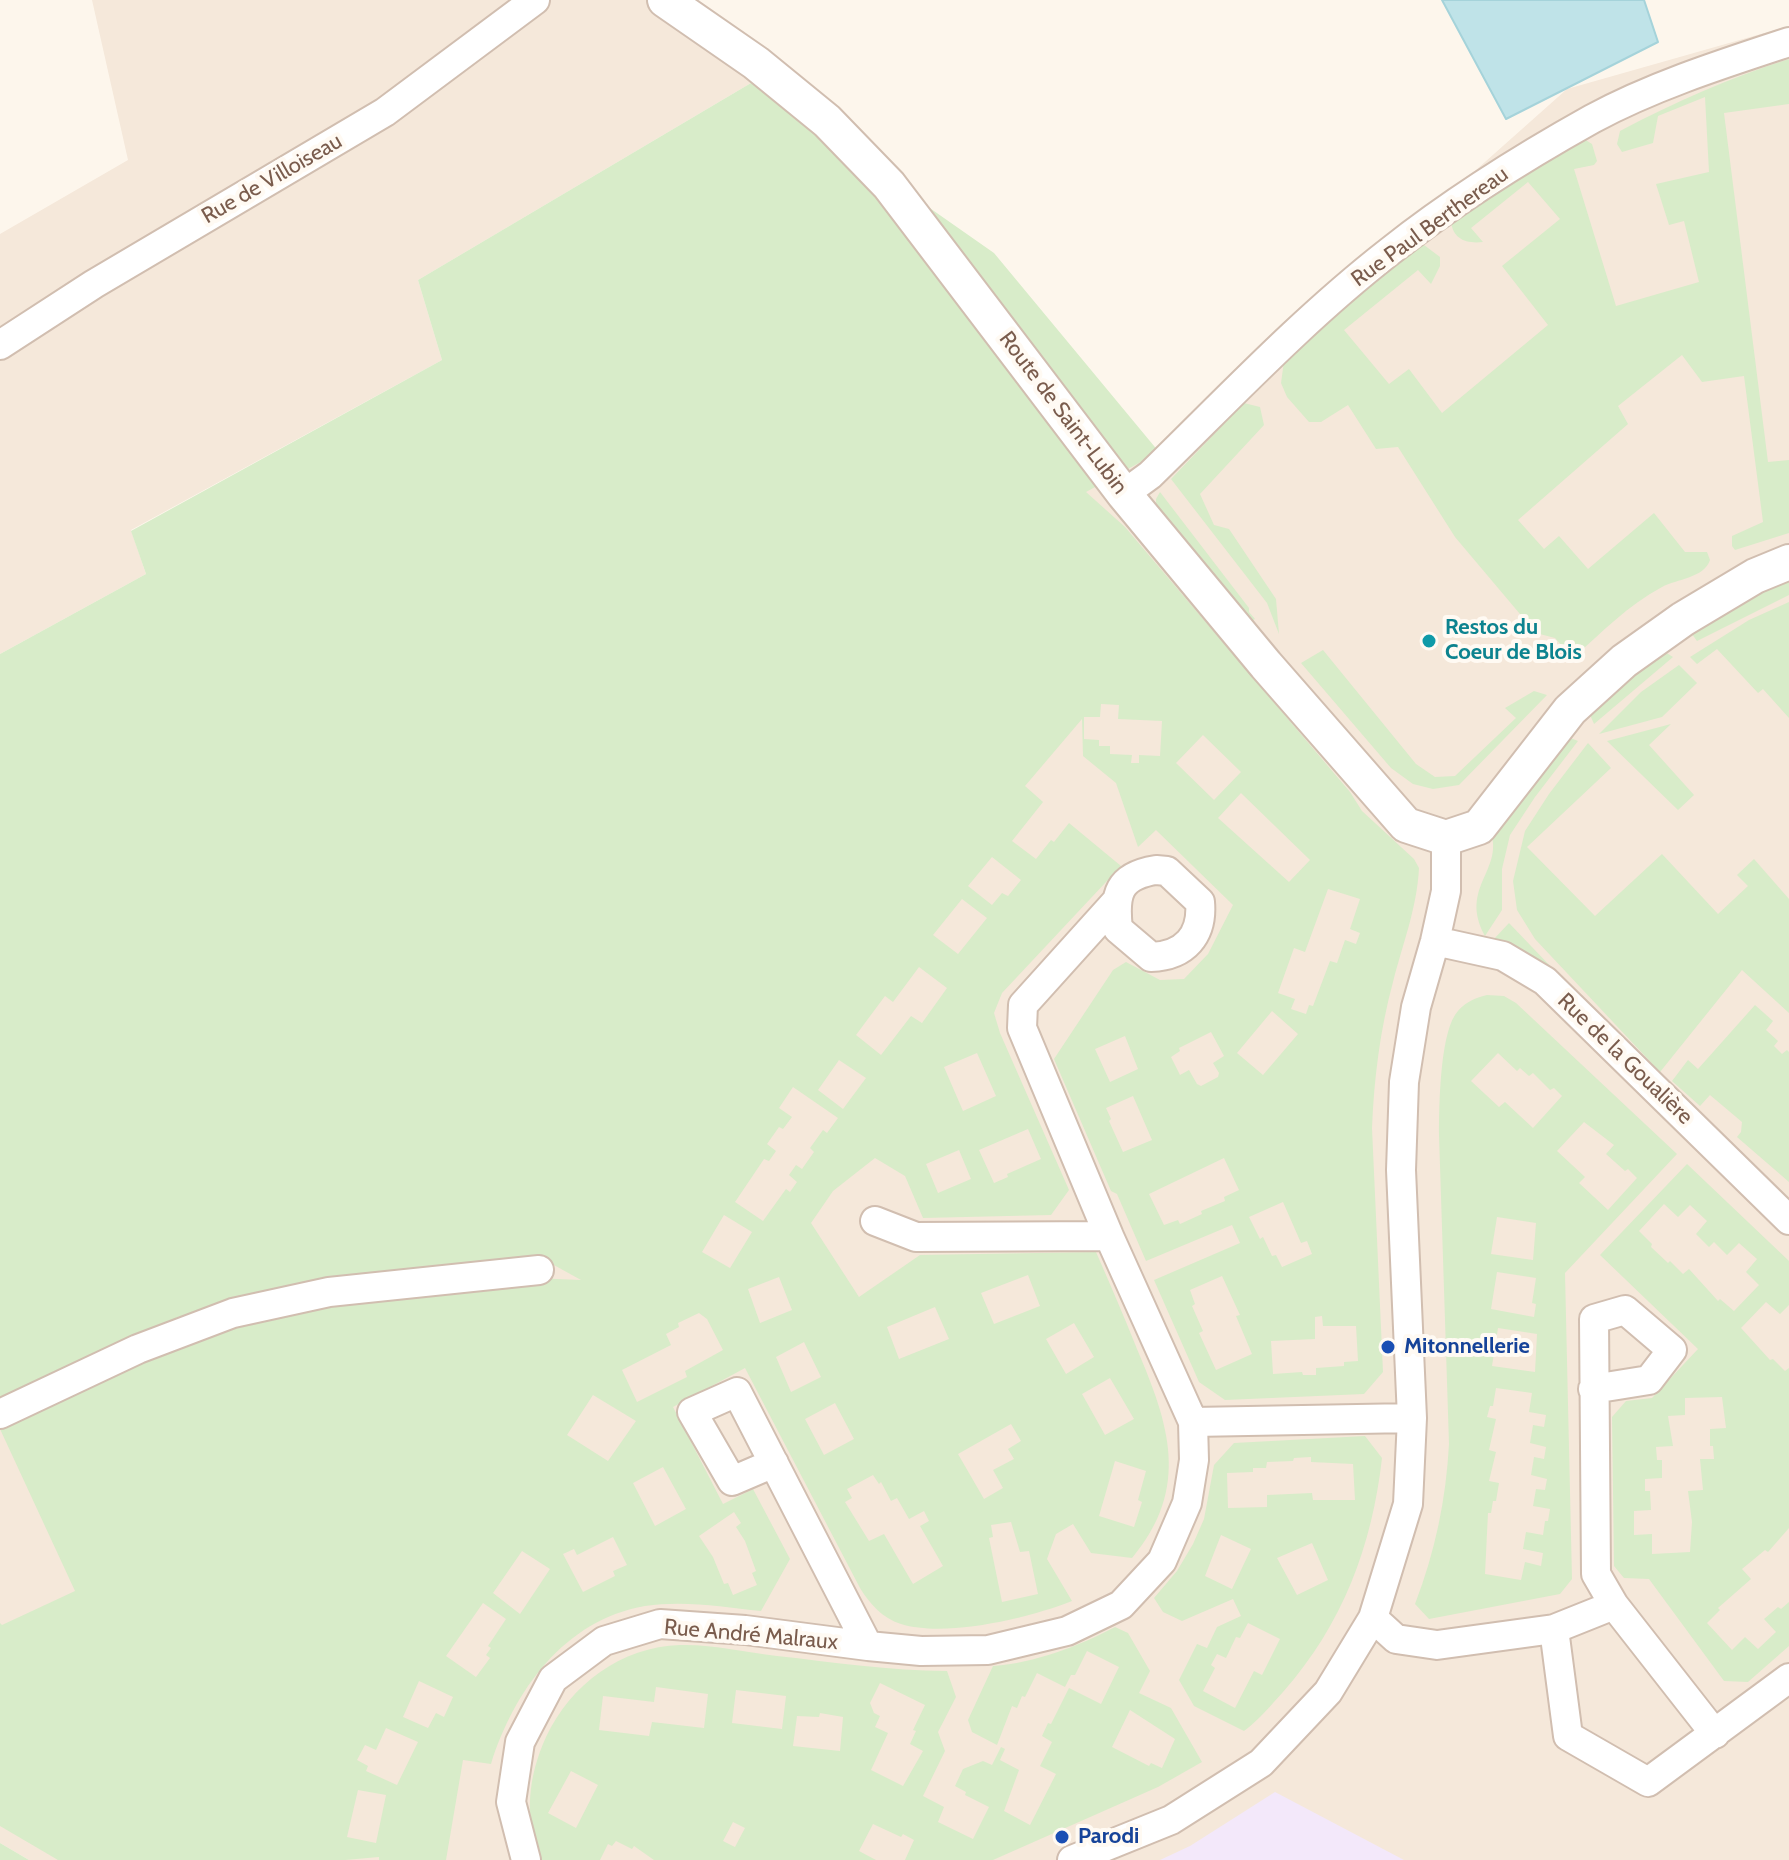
<!DOCTYPE html>
<meta charset="utf-8">
<style>
body{margin:0}
canvas{display:block;background:#fdf6ec}
</style>
<canvas width="1789" height="1860"></canvas>
<script>
const g = document.querySelector('canvas').getContext('2d');
g.lineJoin = 'round';
function paint(path, color) {
  g.fillStyle = color;
  g.fill(path, 'evenodd');
}
function trace(path, color, width, dash) {
  g.strokeStyle = color;
  g.lineWidth = width;
  g.lineCap = dash ? 'butt' : 'round';
  g.setLineDash(dash || []);
  g.stroke(path);
}
function write(font, color, halo, rows, align = 'center') {
  g.font = font + ' Cabin,sans-serif';
  g.lineWidth = 8;
  g.setLineDash([]);
  g.textBaseline = 'middle';
  g.strokeStyle = halo;
  g.fillStyle = color;
  for (const [text, x, y, turn = 0] of rows) {
    g.save();
    g.translate(x, y);
    g.rotate((+turn || 0) * Math.PI / 180);
    g.textAlign = isNaN(turn) ? turn : align;
    if (halo) g.strokeText(text, 0, 0);
    g.fillText(text, 0, 0);
    g.restore();
  }
}
paint(new Path2D(`
 M92 0H669L751 83 418 280 442 360 131 530 146 574 0 654V234L128 160Z
 M1789 26V1860H29L0 1843V1399L178 1317 283 1290 996 539 1159 452 1567 89Z`), '#f5e8da');
paint(new Path2D(`
 M1275 1792 1404 1860H1160L1190 1846Z`), '#f3e8fa');
paint(new Path2D(`
 M1789 59V104L1724 113 1768 462 1789 460V533L1735 550 1732 546V536L1763 522 1744 376 1702 382 1682 355 1618 406 1628 424 1518 520 1544 549 1559 536 1588 569 1654 513 1685 552H1707L1710 560C1704 578 1677 579 1662 587 1628 605 1601 633 1573 658L1555 638 1536 633 1455 537 1398 447 1376 449 1348 405 1321 422H1309L1287 397 1281 383 1284 361 1313 332 1415 245H1424L1440 257V266L1431 284 1418 270 1344 330 1389 384 1409 369 1442 413 1548 325 1502 266 1560 219 1528 182 1471 228 1483 242C1466 244 1452 239 1451 220L1461 210 1584 139 1592 144 1597 161 1594 165 1574 169 1616 306 1699 282 1684 221 1669 225 1656 184 1709 172 1705 97 1658 116 1653 143 1622 152 1617 144 1620 131C1675 102 1729 78 1789 59Z
 M751 83 994 253 1159 452 1086 492 1125 527 1350 792 1362 811 1414 859 1419 868C1417 908 1403 943 1393 982 1380 1030 1374 1079 1372 1128L1383 1372 1364 1394 1225 1400 1199 1382 1154 1280 1240 1243 1232 1225 1146 1261 1117 1194 1111 1191 1054 1059 1113 970 1126 962 1160 980 1184 979 1208 954 1233 905 1156 830 1138 847 1116 783 1083 756 1082 719 1025 786 1043 802 1012 841 1036 859 1051 840 1054 842 1069 823 1121 866 1002 993 994 1013 1000 1033 1069 1190 1051 1215 923 1218 905 1176 875 1158 833 1191 811 1223 859 1297 920 1255 1096 1252C1110 1284 1124 1316 1137 1349 1169 1424 1191 1488 1132 1558L1091 1553 1073 1524 1056 1534 1047 1559 1072 1601C1029 1618 946 1638 901 1624 882 1618 870 1604 860 1588L745 1368 673 1407 723 1504 753 1489 790 1559 761 1611C723 1607 684 1600 645 1606 564 1620 514 1691 491 1764L463 1760 446 1860H379V1857L345 1860H58L0 1826V1623L2 1625 75 1591 0 1429 186 1343 273 1315 361 1300 533 1278 581 1280 543 1259 283 1290 178 1317 0 1399V654L146 574 131 531 442 360 418 280ZM1101 704 1119 705 1118 719 1162 721 1160 756 1139 755V763H1131L1132 755 1110 754V746H1099V740L1084 739V717H1100ZM1203 735 1241 772 1214 800 1176 763ZM1241 793 1310 860 1289 882 1218 818ZM992 857 1021 880 1008 896 1002 893 992 905 968 886ZM1328 889 1360 899 1350 929 1360 933 1356 944 1345 940 1337 963 1330 961 1313 1006 1309 1005 1306 1014 1291 1009 1295 999 1278 993 1294 948 1305 952ZM962 899 987 918 958 954 933 935ZM919 967 947 988 922 1023 911 1016 881 1055 856 1035 885 996 893 1002ZM1272 1011 1298 1034 1263 1075 1237 1053ZM1211 1032 1224 1056 1213 1063 1219 1073 1218 1077 1201 1086 1197 1084 1189 1070 1180 1075 1171 1057 1180 1051 1179 1048ZM1125 1036 1138 1069 1110 1082 1095 1049ZM977 1053 996 1096 963 1111 944 1067ZM839 1060 866 1078 843 1109 818 1090ZM793 1087 838 1118 827 1133 823 1130 810 1148 814 1152 802 1169 796 1165 789 1175 797 1182 790 1192 786 1189 763 1221 735 1202 764 1159 769 1161 776 1151 767 1144 779 1127 783 1129 792 1117 779 1108ZM1133 1096 1152 1140 1123 1152 1109 1121 1111 1119 1106 1108ZM1028 1129 1041 1159 1007 1174 1008 1177 994 1183 979 1150ZM959 1150 971 1179 938 1193 926 1164ZM1224 1158 1239 1190 1224 1197 1225 1201 1201 1211 1202 1214 1180 1224 1178 1220 1164 1225 1149 1194ZM1283 1202 1301 1243 1307 1241 1312 1254 1282 1267 1276 1255 1272 1256 1263 1237 1260 1239 1249 1217ZM724 1215 752 1232 730 1268 702 1252ZM1028 1275 1040 1306 994 1324 981 1293ZM1222 1276 1240 1315 1236 1316 1252 1354 1216 1370 1199 1333 1203 1331 1192 1306 1195 1304 1190 1290ZM779 1277 792 1310 760 1323 748 1289ZM935 1307 949 1339 899 1359 887 1327ZM699 1313 707 1319 723 1350 685 1371 687 1377 637 1402 622 1370 671 1345 666 1334 679 1327 678 1323ZM1322 1316 1323 1326H1356L1358 1361 1344 1362V1366L1316 1368V1375H1303L1302 1372 1273 1374 1271 1341 1315 1339V1317ZM1074 1323 1094 1357 1066 1374 1046 1339ZM804 1342 821 1377 791 1392 776 1357ZM1110 1378 1134 1419 1105 1435 1082 1394ZM593 1395 636 1421 608 1461 567 1435ZM835 1403 854 1439 824 1455 805 1419ZM1011 1424 1021 1441 1008 1449 1014 1459 993 1470 1003 1488 984 1499 958 1454ZM1115 1461 1146 1471 1138 1500 1142 1502 1134 1527 1099 1516ZM663 1467 686 1509 655 1526 633 1483ZM873 1475 879 1484 881 1482 891 1501 897 1498 909 1519 924 1511 929 1521 920 1526 943 1566 913 1584 884 1534 869 1541 845 1502 852 1498 847 1489ZM734 1512 741 1523 736 1527 745 1541 756 1571 752 1573 757 1585 733 1595 728 1583 724 1584 713 1557 699 1536ZM1011 1522 1020 1552 1029 1551 1038 1594 1002 1602 989 1538 993 1537 991 1525ZM613 1537 627 1565 613 1571 615 1576 583 1592 563 1554 574 1549 577 1555ZM522 1551 550 1569 520 1614 493 1593ZM483 1603 506 1619 488 1646 491 1648 486 1655 490 1658 476 1677 446 1656ZM419 1681 453 1697 444 1717 436 1713 428 1728 403 1717ZM386 1728 418 1742 397 1785 366 1771 368 1766 357 1760 365 1745 376 1750ZM358 1790 386 1795 376 1843 347 1837Z
 M1244 403 1260 407 1264 425 1200 494 1214 525 1229 529 1276 599 1279 634 1267 603 1171 479Z
 M1160 492 1249 608V612L1255 619 1247 623 1156 511V499Z
 M1789 576V595L1697 641 1689 630Z
 M1789 602V718L1763 689 1758 693 1717 649 1697 664 1690 657 1749 620Z
 M1323 650 1416 764 1435 777 1455 776 1516 718 1505 708 1534 691 1547 695 1459 785 1433 789 1413 784 1391 768 1301 663Z
 M1665 652 1673 657 1594 724 1588 710Z
 M1679 665 1697 683 1662 717 1599 734 1641 692Z
 M1671 724 1649 745 1694 795 1678 810 1607 741Z
 M1568 737 1578 741 1535 797 1510 835 1502 869V910L1485 936C1459 888 1503 871 1491 833Z
 M1588 743 1611 768 1527 847 1595 916 1662 854 1718 914 1748 886 1737 875 1754 859 1789 899V1013L1742 970 1660 1072 1535 939 1517 910 1513 881 1525 831 1549 794Z
 M1509 923 1553 969 1494 939Z
 M1487 995 1504 996 1516 1003 1677 1154 1565 1273 1572 1579 1560 1594 1429 1619 1415 1604C1435 1552 1446 1500 1449 1444L1439 1135C1439 1106 1440 1038 1455 1015 1463 1003 1474 998 1487 995ZM1498 1053 1517 1071 1520 1068 1529 1076 1533 1073 1550 1090 1554 1088 1562 1096 1533 1128 1505 1102 1499 1107 1471 1081ZM1584 1122 1614 1145 1606 1154 1625 1171 1628 1169 1637 1178 1608 1210 1579 1183 1585 1177 1557 1151ZM1497 1217 1536 1223 1533 1260 1491 1254ZM1497 1272 1536 1278 1532 1303 1536 1304 1534 1317 1491 1309ZM1498 1328 1537 1334 1535 1372 1492 1366ZM1496 1388 1532 1393 1529 1412 1546 1415 1544 1427 1533 1425 1530 1443 1546 1447 1544 1459 1534 1457 1531 1475 1547 1479 1545 1490 1536 1489 1533 1506 1550 1509 1548 1521H1545L1543 1535 1526 1532 1523 1549 1543 1553 1541 1566 1525 1562 1521 1580 1485 1574 1488 1513H1491L1493 1501H1496L1499 1483 1489 1481 1496 1452 1489 1450 1496 1419 1487 1417 1490 1406H1493Z
 M1755 1005 1773 1021 1766 1030 1778 1041 1774 1046 1782 1054 1787 1050 1789 1052V1182L1737 1137 1741 1132 1742 1122 1710 1095 1700 1106 1672 1081 1688 1060 1698 1069Z
 M1687 1164 1789 1261V1305L1780 1314 1766 1302 1741 1328 1770 1360 1773 1359 1785 1371 1789 1368V1528L1768 1552 1765 1550 1742 1569 1751 1579 1718 1608 1720 1610 1707 1623 1732 1650 1745 1637 1758 1649 1776 1632 1764 1619 1778 1607 1781 1609 1789 1602V1646L1748 1682 1724 1681 1649 1579 1624 1578 1614 1566 1612 1417 1626 1401 1652 1398 1698 1349 1600 1255ZM1664 1204 1678 1217 1690 1205 1707 1221 1696 1234 1709 1247 1714 1242 1727 1255 1739 1243 1757 1259 1746 1272 1759 1285 1734 1311 1720 1299 1718 1301 1689 1269 1683 1274 1670 1261 1668 1263 1651 1247 1652 1244 1639 1231ZM1722 1397 1726 1428 1710 1429V1446H1713L1714 1459H1700L1703 1490 1688 1491 1692 1522 1690 1552 1652 1554V1534L1634 1535V1511L1651 1510 1650 1491H1645V1479L1662 1478V1460H1657L1656 1447 1673 1446 1668 1416 1685 1415V1398Z
 M1365 1436 1382 1458C1372 1546 1343 1624 1283 1692 1271 1705 1259 1720 1244 1731L1194 1706 1179 1680 1197 1644 1207 1648 1217 1627 1241 1616 1233 1599 1182 1621 1163 1612 1154 1598 1177 1571 1193 1544 1204 1519 1214 1465 1234 1443ZM1311 1457V1462L1353 1464 1355 1500H1313L1312 1493 1267 1495V1507L1228 1508 1227 1473 1253 1472V1468H1266L1267 1462 1293 1461 1294 1458ZM1221 1535 1251 1549 1232 1589 1205 1576ZM1312 1543 1328 1580 1297 1595 1277 1558ZM1248 1623 1280 1639 1262 1675 1254 1671 1235 1708 1203 1691 1215 1668 1211 1665 1217 1654 1226 1658 1236 1637 1240 1638Z
 M1115 1627 1128 1633 1150 1671 1139 1693 1171 1708 1202 1762 1158 1787 993 1860H905L914 1840 903 1834 901 1837 873 1824 859 1851 876 1860H654L634 1846 632 1849 616 1841 612 1846 608 1844 600 1860H542C523 1819 528 1777 546 1737 571 1684 621 1647 680 1645 711 1644 745 1652 777 1656 833 1662 890 1671 947 1671L956 1697 938 1732 945 1751 923 1796 944 1807 938 1822 973 1839 989 1807 965 1795 966 1792 955 1786 963 1769 983 1761 992 1765 1001 1747 1005 1749 1000 1760 1019 1770 1004 1811 1030 1825 1056 1774 1040 1766 1052 1742 1042 1736 1048 1723 1051 1724 1069 1688 1101 1704 1119 1667 1087 1651 1075 1675H1071L1065 1687 1037 1673 1025 1697 1022 1696 1017 1708 1012 1706 997 1745 972 1732 968 1720 993 1666C1035 1663 1079 1646 1115 1627ZM880 1683 925 1705 913 1730 916 1731 910 1744 923 1751 903 1786 871 1770 888 1733 875 1727 880 1716 874 1713 870 1703ZM656 1687 708 1694 704 1728 652 1722 649 1736 599 1730 603 1696 654 1702ZM736 1690 786 1696 782 1729 732 1723ZM1130 1710 1175 1739 1162 1768 1151 1763 1149 1766 1112 1747ZM820 1713 843 1717 840 1751 793 1746 797 1716 819 1717ZM571 1771 598 1785 576 1828 548 1813ZM733 1822 745 1828 735 1847 723 1841Z
 M0 1843 29 1860H0Z`), '#d8ecc9');
const water = new Path2D(`
 M1442 0H1644L1658 42 1506 119Z`);
paint(water, '#bfe3e8');
trace(water, '#a5d3da', 2);
const minor = new Path2D(`
 M0 345 94 284 385 112 535 0
 M1124 494 1150 475C1228 399 1303 319 1389 252 1452 202 1522 158 1592 119 1653 86 1722 64 1789 42
 M1156 870 1167 871 1200 902C1203 935 1185 956 1151 957L1118 929C1114 894 1118 876 1156 870Z
 M1435 941 1503 956 1545 981 1789 1220
 M875 1221 916 1237 1109 1236
 M1593 1389 1649 1380 1672 1350 1625 1310 1594 1319 1596 1574 1614 1605
 M0 1414 138 1349 233 1313 329 1292 539 1270
 M1193 1422 1412 1418
 M774 1463 732 1481 692 1412 737 1392 868 1646
 M1373 1618 1396 1639 1437 1645 1554 1629 1614 1605 1715 1734
 M1554 1629 1568 1736 1648 1782 1789 1678
 M526 1860 511 1802 520 1742 553 1679 604 1641 660 1624 745 1630 868 1646 921 1651 988 1650 1067 1631 1121 1605 1162 1561 1187 1503 1194 1460 1193 1422 1109 1236 1022 1028 1023 1005 1115 903
 M1072 1860 1171 1820 1261 1763 1328 1692 1373 1618 1408 1504 1412 1418 1401 1170 1404 1082 1416 1007 1435 941 1446 891V838`);
const tertiary = new Path2D(`
 M665 0 756 63 827 121 889 185 1124 494 1266 665 1406 825 1446 838 1479 827 1570 710 1624 661 1683 619 1755 576 1789 562`);
trace(minor, '#d1beb0', 32);
trace(tertiary, '#d1beb0', 38);
trace(minor, '#fff', 28);
trace(tertiary, '#fff', 34);
for (const [x, y, r, color] of [
 [1429,641,8,"#0f9aa8"],
 [1388,1347,8,"#1a4fb4"],
 [1062,1837,8,"#1a4fb4"]
]) {
  const dot = new Path2D();
  dot.arc(x, y, r, 0, 2 * Math.PI);
  g.fillStyle = color;
  g.fill(dot);
  trace(dot, '#fffaf3', 3);
}
write('22px', '#7a5c4d', '#fffaf3', [
 ["Rue de Villoiseau",272,179,-30],
 ["Rue Paul Berthereau",1430,227,-36],
 ["Route de Saint-Lubin",1063,413,53],
 ["Rue de la Goualière",1625,1059,44],
 ["Rue André Malraux",751,1635,5]
]);
write('bold 22px', '#0d838f', '#fffaf3', [
 ["Restos du",1445,628],
 ["Coeur de Blois",1445,653]
], 'left');
write('bold 22px', '#164399', '#fffaf3', [
 ["Mitonnellerie",1404,1347],
 ["Parodi",1078,1837]
], 'left');
</script>
